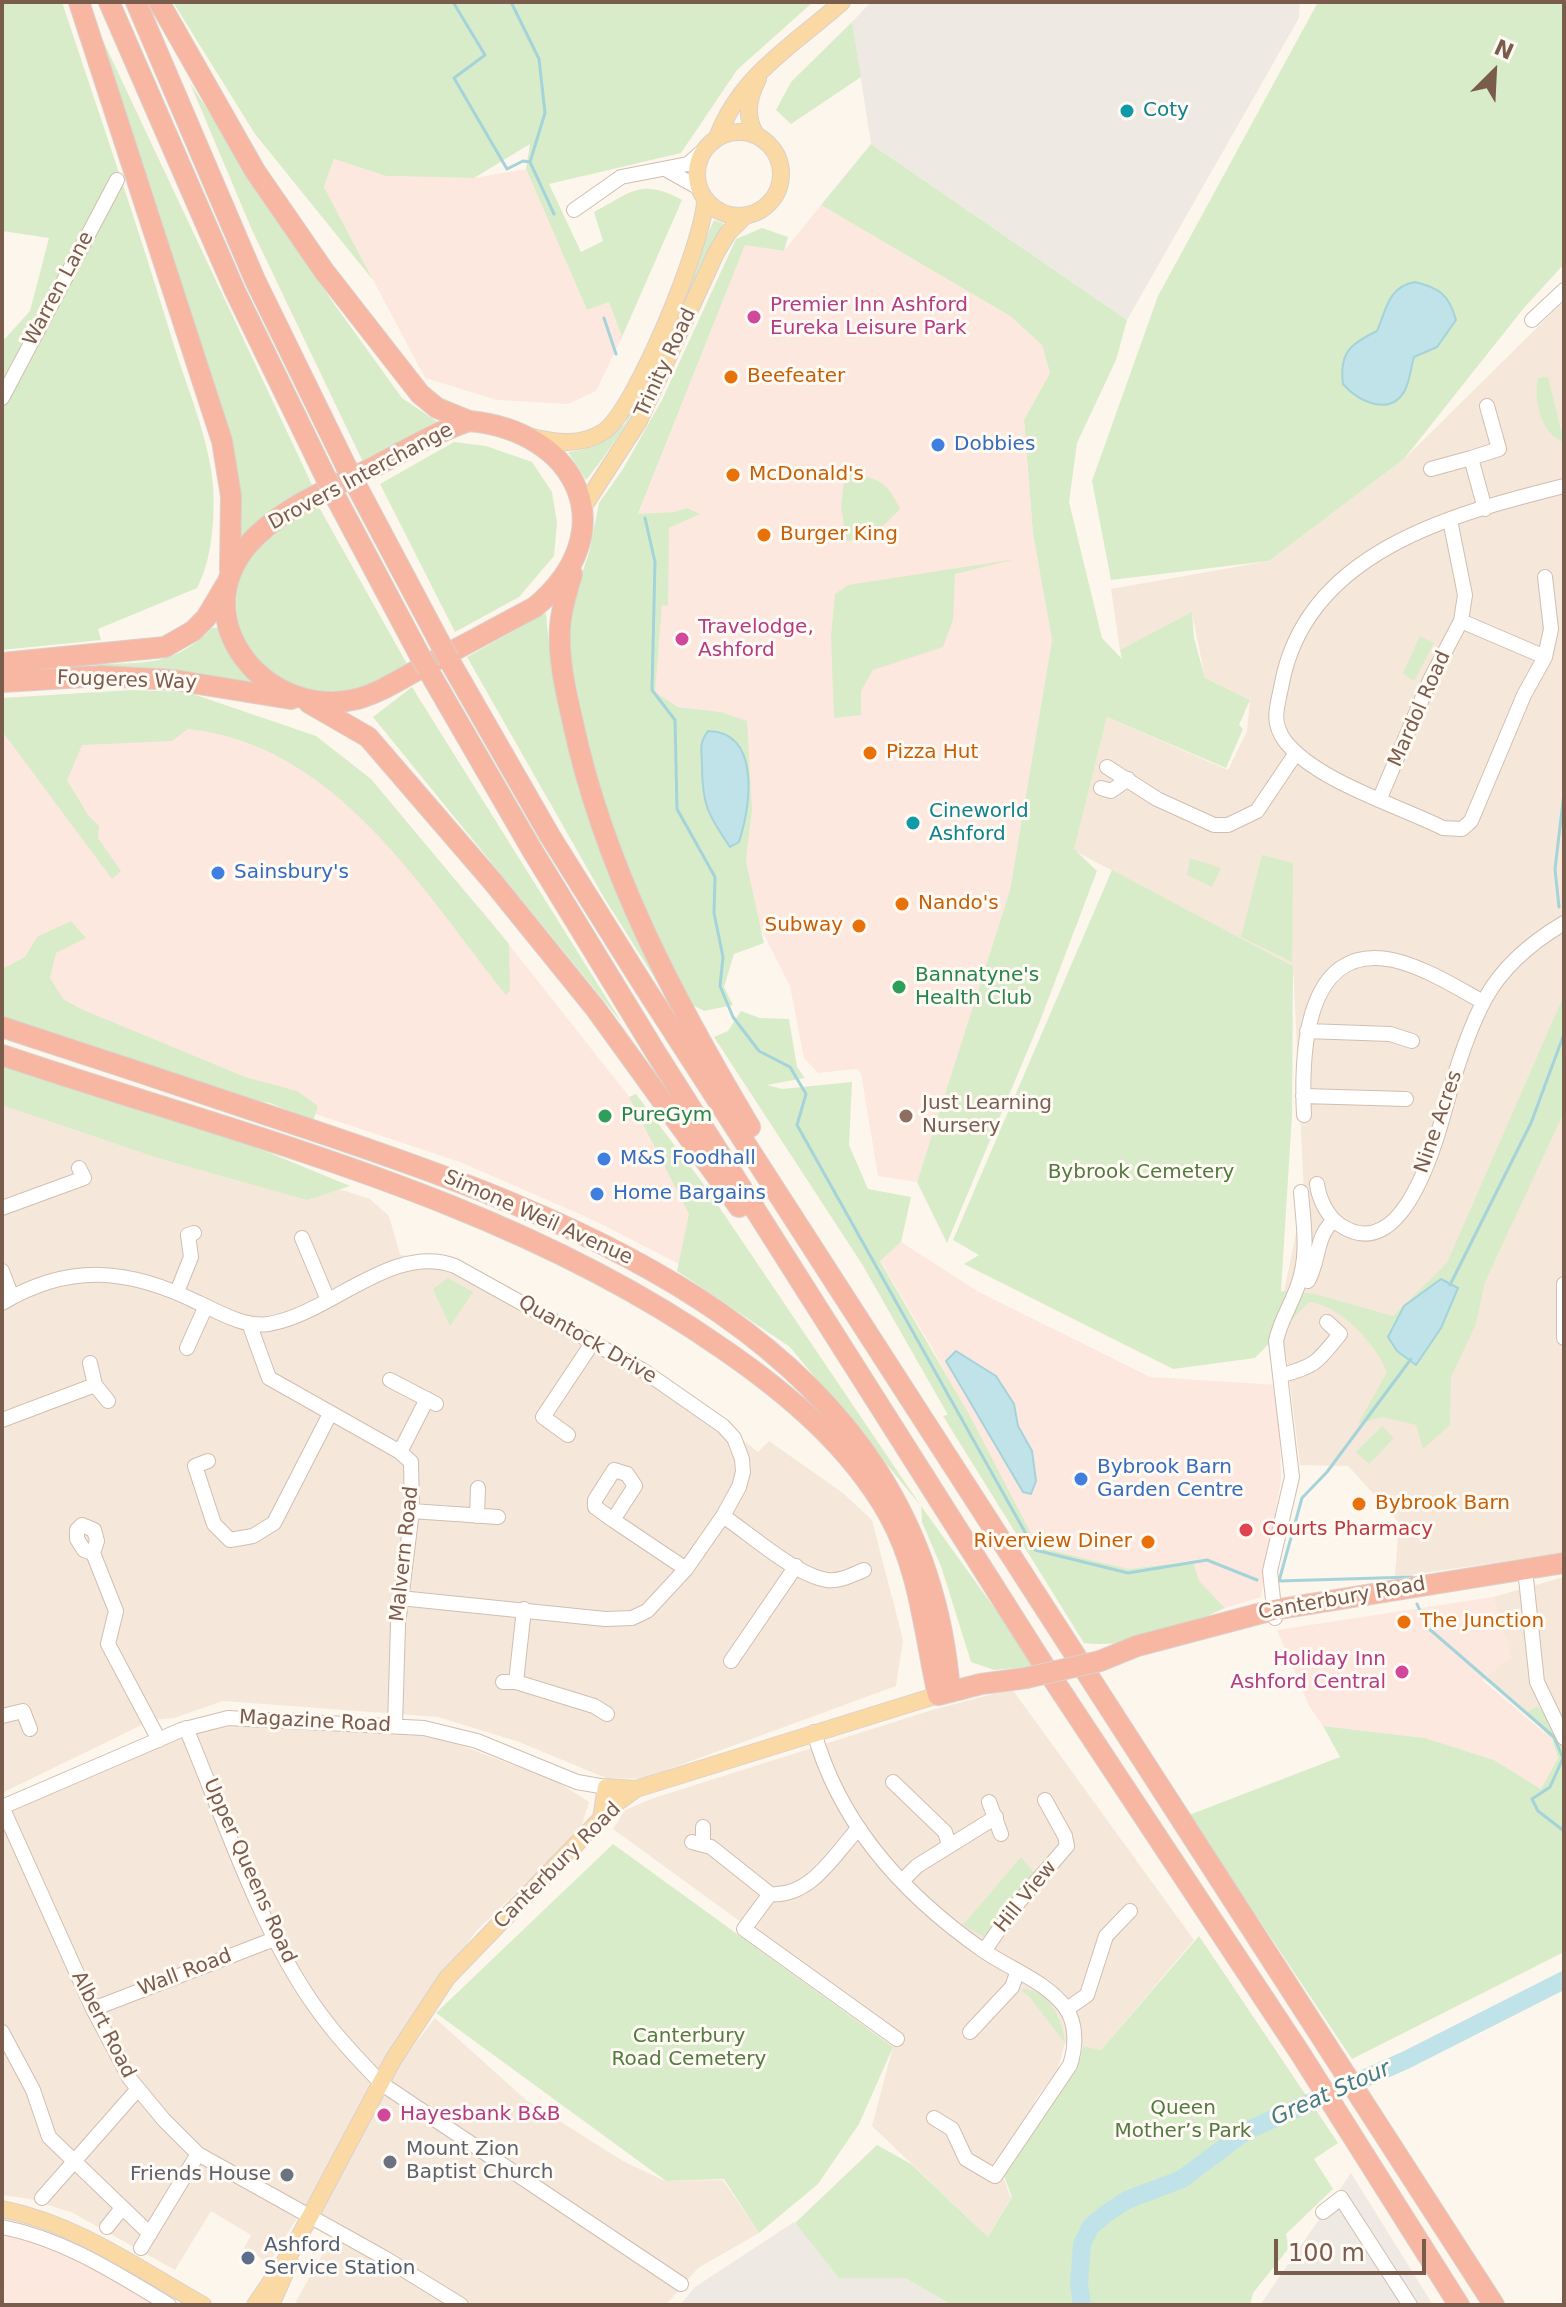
<!DOCTYPE html>
<meta charset="utf-8">
<style>
body{margin:0}
#map{position:relative;width:1566px;height:2307px;overflow:hidden;background:#fdf6ec;font-family:"DejaVu Sans",sans-serif}
canvas{display:block}
.frame{position:absolute;inset:0;border:4px solid #7a5c4d;pointer-events:none}
.north{position:absolute;left:1454px;top:32px;width:80px;height:80px;-webkit-text-stroke:6px #fffaf3;paint-order:stroke;rotate:24deg;font-size:22px;font-weight:700;line-height:32px;text-align:center;color:#7a5c4d}
.north::after{content:'';display:block;margin:auto;width:28px;height:36px;background:#7a5c4d;clip-path:polygon(50% 0,100% 100%,50% 72%,0 100%)}
.scale{position:absolute;left:1274px;top:2239px;width:152px;height:36px;box-sizing:border-box;border:4px solid #7a5c4d;border-top:0;padding-left:10px;font-size:24px;line-height:28px;white-space:nowrap;color:#7a5c4d;-webkit-text-stroke:6px #fffaf3;paint-order:stroke}
</style>
<div id="map">
<canvas width="1566" height="2307"></canvas>
<div class="frame"></div>
<div class="north">N</div>
<div class="scale">100 m</div>
</div>
<script>
const g = document.querySelector('canvas').getContext('2d');
g.lineJoin = 'round';
function paint(path, color) {
  g.fillStyle = color;
  g.fill(path, 'evenodd');
}
function trace(path, color, width, dash) {
  g.strokeStyle = color;
  g.lineWidth = width;
  g.lineCap = dash ? 'butt' : 'round';
  g.setLineDash(dash || []);
  g.stroke(path);
}
function write(font, color, halo, rows, align = 'center') {
  g.font = font + ' "DejaVu Sans",sans-serif';
  g.lineWidth = 6;
  g.setLineDash([]);
  g.textBaseline = 'middle';
  g.strokeStyle = halo;
  g.fillStyle = color;
  for (const [text, x, y, turn = 0] of rows) {
    g.save();
    g.translate(x, y);
    g.rotate((+turn || 0) * Math.PI / 180);
    g.textAlign = isNaN(turn) ? turn : align;
    if (halo) g.strokeText(text, 0, 0);
    g.fillText(text, 0, 0);
    g.restore();
  }
}
paint(new Path2D(`
 M1564 301V1553L1395 1577 1399 1523 1390 1512 1348 1466 1300 1465 1287 1360 1277 1326 1304 1193 1293 966 1073 850 1107 717 1228 770 1247 731 1250 700 1205 678 1192 613 1120 650 1111 589 1269 561 1404 459Z
 M2 1081 370 1199 389 1216 400 1255 440 1258 728 1428 758 1452 769 1441 843 1493 872 1520 903 1640 896 1686 642 1779 606 1778 519 1742 438 1717 223 1701 174 1718 152 1720 2 1793Z
 M1564 1577V1730L1537 1706 1526 1713 1485 1676 1511 1658 1493 1597Z
 M1012 1689 1194 1940 1101 2050 1065 2043 1057 2072 1037 2097 1024 2124 997 2161 1011 2198 988 2237 872 2126 896 2035 613 1829 625 1810 654 1798 932 1710Z
 M254 1725 409 1732 457 1744 556 1781 589 1802 580 1831 476 1931 382 2064 321 2180 269 2263 244 2248 251 2235 211 2211 175 2270 73 2213 30 2199 2 2195V1811L196 1728Z
 M435 2018 526 2100 623 2161 665 2181 723 2180 759 2233 698 2268 666 2305H294L332 2237 319 2213 396 2069Z`), '#f5e8da');
paint(new Path2D(`
 M334 159 386 176 474 178 526 169 587 310 609 302 622 337 596 391 568 404 497 400 425 378 324 187Z
 M821 205 1010 316 1042 345 1050 373 1024 420 1033 534 1052 640 1010 890 917 1182 878 1176 861 1073 856 1069 818 1073 804 1058 790 986 759 925 746 861 752 810 721 712 678 707 655 692V604L638 515 745 244 784 251Z
 M208 712 338 764 484 913 714 1204 685 1267 591 1219 460 1162 2 1010V718Z
 M901 1242 979 1292 1150 1377 1279 1385 1281 1480 1261 1597 1225 1608 1198 1581 1192 1561 1129 1569 1038 1547 931 1346 880 1260Z
 M1493 1597 1511 1658 1482 1680 1552 1739 1558 1759 1541 1789 1494 1760 1425 1738 1323 1726 1309 1706 1277 1630Z
 M2 2220 56 2235 96 2254 178 2305H2Z`), '#fde8e0');
paint(new Path2D(`
 M871 2H1300L1299 18 1127 320 871 144 852 22Z
 M1351 2173 1433 2305H1260Z
 M794 2222 839 2277 905 2278 952 2305H680L695 2287Z`), '#efe9e4');
paint(new Path2D(`
 M2 2H62C99 114 138 226 172 339 186 387 209 436 213 486 215 518 212 560 197 588L98 629 101 640 2 650V342L30 311 49 238 2 231Z
 M173 2H813L737 70 681 153 549 184 581 252 603 241 594 212C632 192 641 178 682 200L622 337 609 302 587 310 526 169 530 144 474 178 386 176 334 159 324 187 373 280 255 134Z
 M1318 2H1564V264L1523 309 1404 459 1269 561 1111 580 1092 481 1158 296Z
 M852 22 861 77 791 124 776 110 791 82Z
 M99 32 313 487 245 536H237Z
 M190 83 332 301 402 398 439 423 363 462 252 230Z
 M871 144 1127 320 1116 360 1077 443 1069 502 1102 638 1122 659 1120 650 1192 612 1194 638 1205 678 1250 700 1239 725 1243 729 1226 768 1107 717 1074 849 1097 871 1040 1021 947 1243 917 1182 1010 890 1052 640 1033 534 1024 420 1050 373 1042 345 1010 316 821 205Z
 M714 220 727 225C684 312 648 405 586 480L568 452C593 450 607 439 625 423Z
 M762 228 788 237 784 251 745 245 638 514 675 512 687 508 700 514 669 528 668 606 662 605 655 692 678 707 721 712 747 721 752 810 746 861 764 943 734 954 724 987 733 1005 704 1011 685 1001 642 912 593 773 568 643 569 611 589 553 599 503 623 469 662 400 736 239Z
 M1548 377 1564 442C1541 435 1533 399 1538 378Z
 M454 442 486 446 532 462 552 492 557 523 554 556 519 597 455 632 380 484Z
 M845 473C877 478 886 479 900 509 883 526 871 541 847 541L841 508Z
 M322 504 320 509 407 664C385 678 360 693 333 693 320 693 297 690 285 684 240 665 222 599 249 558 267 531 295 518 322 504Z
 M1016 559 955 574 953 620 943 647 873 670 861 691V715L834 718 831 637 835 594 848 585Z
 M546 613C556 749 619 874 668 999L603 896 467 657Z
 M221 627 232 657 262 688 97 669 96 664C145 663 175 666 212 628Z
 M1420 636 1434 643 1414 681 1403 673Z
 M412 687 622 1023 373 717Z
 M131 690 187 692 316 736 371 779 509 944 510 990 506 995C422 890 336 744 188 729L172 741 82 745 67 780 88 815 99 826 98 838 121 871 112 879 2 731V698Z
 M1262 855 1293 863 1292 962 1241 937Z
 M1190 858 1221 868 1212 887 1187 875Z
 M1112 870 1293 966 1292 1115 1281 1291 1315 1294 1393 1316 1447 1263 1564 995V1112L1485 1282 1476 1324 1451 1377 1450 1425 1423 1449 1416 1425 1382 1417 1358 1424 1387 1372C1376 1344 1340 1305 1309 1302L1255 1358 1173 1369 964 1264 979 1255 953 1240Z
 M71 921 86 938 56 953 50 978 63 999 81 1009 245 1077 297 1091 318 1106 313 1121 270 1103 235 1097 2 1018V969L25 957 37 937Z
 M741 1011 760 1018 789 1019 797 1067 805 1078 767 1085 782 1089 852 1082 849 1145 868 1189 911 1197 901 1242 880 1261 970 1416 1038 1547 1129 1569 1193 1561 1199 1581 1225 1608C1182 1627 1131 1649 1084 1643L943 1416 948 1415 862 1264 714 1037 728 1031Z
 M2 1065 221 1133 350 1186 307 1200 158 1158 2 1105Z
 M636 1094 705 1186 921 1506 1036 1666 994 1670 971 1662 942 1569 922 1522 921 1506 790 1347 677 1271 689 1214 629 1097Z
 M448 1278 473 1292 450 1326 433 1289Z
 M1382 1426 1394 1438 1369 1464 1356 1452Z
 M1537 1706 1550 1718 1564 1744V1952L1352 2059 1189 1815 1340 1757 1323 1726 1425 1738 1494 1760 1541 1789 1558 1758 1552 1739 1526 1713Z
 M613 1844 893 2047 859 2124 818 2184 759 2233 724 2179 666 2181 436 2013Z
 M1021 1857 1035 1874 990 1933 984 1937 963 1925Z
 M1199 1936 1338 2143 1314 2159 1333 2189 1286 2234 1289 2248 1253 2293 1250 2305H952L905 2278H839L795 2223 877 2145 911 2164 988 2237 1012 2197 1004 2176C1023 2151 1034 2125 1052 2100 1070 2075 1076 2081 1083 2046L1101 2050Z
 M1024 1989C1049 1991 1063 2020 1065 2043L1028 1995 1021 1991Z`), '#d8ecc9');
const water = new Path2D(`
 M1415 282C1440 288 1449 295 1456 320L1437 347 1414 357C1411 367 1410 379 1406 388 1392 418 1358 402 1343 384 1339 353 1350 344 1377 331 1387 308 1388 287 1415 282Z
 M708 731C762 732 750 807 739 842L730 847C708 815 702 804 702 766 702 750 698 745 708 731Z
 M1441 1279 1458 1288 1441 1328 1416 1365 1397 1351 1388 1337 1404 1306Z
 M956 1351 996 1376 1014 1404 1018 1426 1032 1451 1036 1481 1031 1494 1023 1492 946 1361Z`);
paint(water, '#bfe3e8');
trace(water, '#a5d3da', 2);
trace(new Path2D(`
 M453 2 485 55 454 78 507 169 523 161 530 162
 M511 2 539 59 545 113 530 162 554 214
 M604 318 616 354
 M645 518 655 562 652 690 675 720 677 809 715 877 714 913 723 957 720 986 733 1017 759 1051 790 1067 806 1094 797 1125 1035 1550 1128 1573 1207 1560 1257 1580
 M1564 754V766
 M1559 907 1555 869 1564 793
 M1450 1285 1531 1123 1564 1034
 M1411 1359 1327 1472 1302 1498 1279 1581 1412 1577
 M1417 1604 1427 1627 1554 1737 1563 1758 1550 1787 1532 1799 1538 1811 1564 1831`), '#a5d3da', 3);
trace(new Path2D(`
 M1082 2305 1079 2284 1082 2244 1091 2226 1107 2213 1127 2200 1182 2179 1246 2131 1406 2060 1564 1980`), '#bfe3e8', 18);
const minor = new Path2D(`
 M667 170 699 188
 M574 210 621 177 688 164 704 150
 M1532 320 1564 290
 M2 398 117 180
 M1431 469 1471 458
 M1485 509 1471 458 1499 449 1487 406
 M1545 577 1551 629 1545 657 1524 695 1471 821 1462 829 1443 828C1397 805 1316 781 1285 741 1270 721 1278 705 1282 683 1307 552 1452 514 1564 486
 M1461 621 1545 657
 M1107 767 1157 799 1214 825H1228L1257 811 1296 753
 M1101 788 1111 791 1128 779
 M1380 798 1430 680 1461 621 1465 595 1450 520
 M1307 1031 1390 1034 1412 1041
 M1303 1096 1406 1099
 M1304 1115C1301 1055 1304 941 1393 960 1424 967 1456 987 1483 1002
 M1317 1184C1319 1199 1327 1216 1340 1225 1406 1269 1439 1131 1450 1091 1459 1060 1470 1027 1485 999 1503 966 1532 942 1564 923
 M2 1208 84 1178 79 1168
 M302 1238 328 1300
 M2 1271 12 1297
 M1308 1281C1320 1259 1315 1238 1333 1221
 M1564 1284V1338
 M177 1292 191 1257 188 1235 194 1233
 M2 1303C71 1262 130 1269 199 1303 219 1312 245 1328 268 1324 329 1315 392 1242 455 1266L644 1371 723 1426 734 1438 742 1459 743 1472 739 1487 723 1516 686 1569 647 1611 632 1618 605 1619 400 1598
 M249 1323 269 1378 400 1452 411 1462 412 1511 398 1624 395 1726
 M187 1348 206 1306
 M90 1363 95 1385 108 1401
 M1282 1375C1317 1366 1318 1361 1340 1334L1327 1322
 M390 1380 436 1404
 M2 1420 95 1385
 M568 1435 543 1417 593 1342
 M400 1452 427 1399
 M208 1461 195 1466 214 1524 230 1540 253 1536 274 1523 330 1414
 M614 1470 627 1474 635 1486 613 1520 595 1507V1500Z
 M412 1511 498 1517
 M477 1516 478 1488
 M723 1516C750 1534 795 1575 827 1580 839 1582 852 1575 864 1570
 M613 1520 686 1569
 M93 1553 84 1550 77 1539V1530L82 1525 94 1530 97 1541 93 1553 116 1611 108 1644 159 1740
 M1525 1569 1537 1682 1564 1738
 M1275 1618 1270 1571 1292 1477 1276 1341C1281 1317 1296 1298 1301 1275 1308 1248 1303 1219 1301 1192
 M731 1661 796 1566
 M503 1682H516L594 1706 607 1714
 M516 1682 524 1609
 M2 1716 23 1711 30 1729
 M186 1728C223 1816 259 1927 314 2005 334 2034 358 2059 382 2084L681 2284
 M814 1732C840 1826 905 1896 984 1951 1010 1969 1045 1981 1065 2007 1077 2023 1076 2047 1070 2065L995 2176
 M893 1782 945 1832 949 1845
 M989 1802 1001 1834
 M2 1807 93 2009 130 2079 164 2120 198 2154 383 2257 461 2305
 M2 1807 181 1730 228 1718 424 1728 477 1741 577 1782 606 1787
 M703 1827V1845
 M692 1842 711 1847 770 1894C809 1898 833 1857 856 1831
 M902 1881 917 1866 996 1817
 M770 1894 744 1929 897 2039
 M984 1951 1017 1904 1067 1846 1065 1836 1045 1800
 M93 2009 277 1938
 M1067 2009 1087 1995 1106 1936 1130 1911
 M2 2032 33 2090 49 2137 150 2234
 M970 2032 1012 1987 1017 1973
 M934 2118 952 2129 966 2159 995 2176
 M42 2198 137 2090
 M1323 2212 1341 2198 1410 2305
 M2 2227C64 2239 116 2273 169 2305
 M107 2227 122 2208
 M141 2248 198 2154`);
const major = new Path2D(`
 M697 174a42 42 0 1 1 84 0a42 42 0 1 1-84 0Z
 M757 136C744 118 748 98 758 79
 M717 138C740 75 794 45 842 2
 M532 437C556 443 581 446 603 432 635 412 705 239 705 200
 M582 509 639 421 716 253 728 233 746 215
 M601 1819 606 1787 636 1789
 M2 2209C77 2224 137 2268 203 2305
 M255 2305 291 2252 393 2060 447 1978 614 1805 636 1789 938 1695
 M271 2305 290 2262`);
const highway = new Path2D(`
 M79 2 222 441 231 496 230 570
 M109 2 235 291 325 476
 M136 2 255 280 346 466
 M159 2 255 171 324 271 420 394 437 408 469 421
 M469 421C579 431 625 532 535 607 498 627 460 647 423 667 402 678 380 693 357 699 268 721 184 622 247 546 279 508 332 488 376 466 406 450 436 432 469 421Z
 M355 483 440 643
 M334 494 419 654
 M572 574C567 592 561 608 560 627 558 659 566 692 573 723 604 868 675 1001 750 1127
 M449 660 550 836 642 983 1494 2305
 M2 663 165 647 193 631 206 618 225 586
 M428 670 532 850 656 1053 1043 1664 1300 2053 1459 2305
 M2 682 101 676 174 680 291 699
 M309 703 368 737 493 882 595 1008 739 1207
 M2 1027C101 1059 198 1092 297 1125 582 1220 923 1343 950 1692
 M2 1055C248 1138 507 1198 723 1349 787 1393 850 1446 889 1515 920 1571 924 1633 938 1695L981 1684 1026 1678
 M1100 1661 1137 1646 1273 1610 1564 1563`);
trace(minor, '#d1beb0', 16);
trace(major, '#dad1cd', 18);
trace(highway, '#dad1cd', 22);
trace(minor, '#fff', 14);
trace(major, '#fbd9a5', 16);
trace(highway, '#f7b7a3', 20);
const highwayBridge = new Path2D(`
 M346 466 355 483
 M325 476 334 494
 M440 643 449 660
 M419 654 428 670
 M1026 1678 1100 1661`);
trace(highwayBridge, '#dad1cd', 22, []);
trace(highwayBridge, '#f7b7a3', 20);
for (const [x, y, r, color] of [
 [1127,111,8,"#0f9aa8"],
 [754,317,8,"#d1479c"],
 [731,377,8,"#e8710a"],
 [938,445,8,"#3f7fe0"],
 [733,475,8,"#e8710a"],
 [764,535,8,"#e8710a"],
 [682,639,8,"#d1479c"],
 [870,753,8,"#e8710a"],
 [913,823,8,"#0f9aa8"],
 [218,873,8,"#3f7fe0"],
 [902,904,8,"#e8710a"],
 [859,926,8,"#e8710a"],
 [899,987,8,"#2e9e5b"],
 [605,1116,8,"#2e9e5b"],
 [906,1116,8,"#8d6e63"],
 [604,1159,8,"#3f7fe0"],
 [597,1194,8,"#3f7fe0"],
 [1081,1479,8,"#3f7fe0"],
 [1359,1504,8,"#e8710a"],
 [1246,1530,8,"#e0444e"],
 [1148,1542,8,"#e8710a"],
 [1404,1622,8,"#e8710a"],
 [1402,1672,8,"#d1479c"],
 [384,2115,8,"#d1479c"],
 [390,2162,8,"#6b7280"],
 [287,2175,8,"#6b7280"],
 [248,2258,8,"#5c6f8a"]
]) {
  const dot = new Path2D();
  dot.arc(x, y, r, 0, 2 * Math.PI);
  g.fillStyle = color;
  g.fill(dot);
  trace(dot, '#fffaf3', 3);
}
write('20px', '#0d838f', '#fffaf3', [
 ["Coty",1143,111],
 ["Cineworld",929,812],
 ["Ashford",929,835]
], 'left');
write('20px', '#7a5c4d', '#fffaf3', [
 ["Warren Lane",59,289,-62],
 ["Trinity Road",666,363,-65],
 ["Drovers Interchange",361,477,-28],
 ["Fougeres Way",127,681,2],
 ["Mardol Road",1420,709,-66],
 ["Nine Acres",1439,1122,-71],
 ["Simone Weil Avenue",538,1218,24],
 ["Quantock Drive",587,1340,30],
 ["Malvern Road",405,1554,-84],
 ["Canterbury Road",1342,1599,-10],
 ["Magazine Road",315,1722,3],
 ["Canterbury Road",558,1866,-45],
 ["Upper Queens Road",249,1871,66],
 ["Hill View",1026,1897,-51],
 ["Wall Road",185,1973,-21],
 ["Albert Road",103,2025,63]
]);
write('20px', '#b23c85', '#fffaf3', [
 ["Premier Inn Ashford",770,306],
 ["Eureka Leisure Park",770,329],
 ["Travelodge,",698,628],
 ["Ashford",698,651],
 ["Holiday Inn",1386,1660,"right"],
 ["Ashford Central",1386,1683,"right"],
 ["Hayesbank B&B",400,2115]
], 'left');
write('20px', '#c56008', '#fffaf3', [
 ["Beefeater",747,377],
 ["McDonald's",749,475],
 ["Burger King",780,535],
 ["Pizza Hut",886,753],
 ["Nando's",918,904],
 ["Subway",843,926,"right"],
 ["Bybrook Barn",1375,1504],
 ["Riverview Diner",1132,1542,"right"],
 ["The Junction",1420,1622]
], 'left');
write('20px', '#366cbe', '#fffaf3', [
 ["Dobbies",954,445],
 ["Sainsbury's",234,873],
 ["M&S Foodhall",620,1159],
 ["Home Bargains",613,1194],
 ["Bybrook Barn",1097,1468],
 ["Garden Centre",1097,1491]
], 'left');
write('20px', '#27864d', '#fffaf3', [
 ["Bannatyne's",915,976],
 ["Health Club",915,999],
 ["PureGym",621,1116]
], 'left');
write('20px', '#785e54', '#fffaf3', [
 ["Just Learning",922,1104],
 ["Nursery",922,1127]
], 'left');
write('20px', '#537a41', '#fffaf3', [
 ["Bybrook Cemetery",1141,1173],
 ["Canterbury",689,2037],
 ["Road Cemetery",689,2060],
 ["Queen",1183,2109],
 ["Mother’s Park",1183,2132]
]);
write('20px', '#be3a42', '#fffaf3', [
 ["Courts Pharmacy",1262,1530]
], 'left');
write('20px', '#5b616d', '#fffaf3', [
 ["Mount Zion",406,2150],
 ["Baptist Church",406,2173],
 ["Friends House",271,2175,"right"]
], 'left');
write('20px', '#4e5e75', '#fffaf3', [
 ["Ashford",264,2246],
 ["Service Station",264,2269]
], 'left');
write('italic 22px', '#437c86', '#fffaf3', [
 ["Great Stour",1331,2094,-24]
]);
</script>
